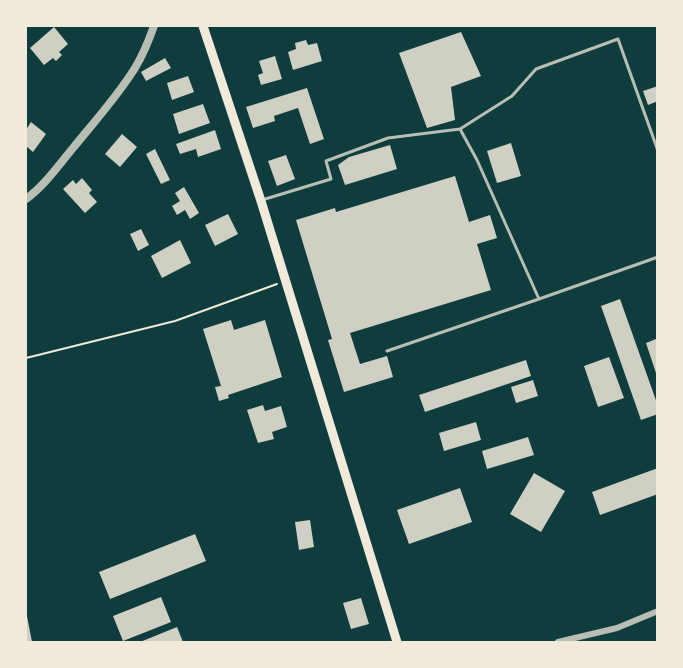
<!DOCTYPE html>
<style>
body{margin:0}
#map{position:relative;width:683px;height:668px;overflow:hidden;background:#0f3d3e;font-family:"Nunito Sans",sans-serif}
canvas{display:block}
.frame{position:absolute;inset:0;border:27px solid #f1e9da;pointer-events:none}
</style>
<div id="map">
<canvas width="683" height="668"></canvas>
<div class="frame"></div>
</div>
<script>
const g = document.querySelector('canvas').getContext('2d');
g.lineJoin = 'round';
function paint(path, color) {
  g.fillStyle = color;
  g.fill(path, 'evenodd');
}
function trace(path, color, width, dash) {
  g.strokeStyle = color;
  g.lineWidth = width;
  g.lineCap = dash ? 'butt' : 'round';
  g.setLineDash(dash || []);
  g.stroke(path);
}
paint(new Path2D(`
 M54 27 68 44 59 52 62 55 56 61 53 58 44 65 30 48Z
 M461 32 481 76 451 87 455 120 427 128 399 53Z
 M306 40 308 45 317 43 322 61 293 70 288 52 296 49 295 43Z
 M275 56 282 79 261 85 258 75 263 73 259 61Z
 M165 58 171 68 146 81 141 72Z
 M188 76 194 92 172 100 167 83Z
 M658 86V101L648 105 643 91Z
 M307 88 324 139 310 144 298 108 274 116 275 121 253 128 246 107Z
 M203 104 210 123 179 134 173 114Z
 M31 122 46 134 33 152 26 146V130Z
 M215 130 221 149 198 157 196 149 180 154 176 144Z
 M122 134 137 147 120 167 105 154Z
 M511 143 521 176 497 183 487 151Z
 M390 145 397 169 345 185 338 165 349 157Z
 M155 149 170 180 161 184 146 154Z
 M286 155 295 179 277 186 268 161Z
 M455 176 469 222 490 215 497 238 477 244 491 290 350 333 360 364 387 356 393 377 344 392 328 340 332 339 296 220 335 208 336 212Z
 M82 178 92 190 89 193 97 202 85 213 63 189 73 180 76 184Z
 M184 187 199 213 190 219 185 210 177 215 172 206 180 201 175 193Z
 M228 214 238 234 215 246 205 225Z
 M141 229 149 245 138 251 130 234Z
 M180 240 191 263 162 278 151 256Z
 M620 299 658 406V414L641 420 601 306Z
 M231 320 234 330 265 320 282 377 228 395 229 398 219 401 215 387 221 386 203 329Z
 M656 339 658 343 657 376 646 343Z
 M609 357 624 398 598 407 584 366Z
 M526 360 531 376 425 412 419 395Z
 M533 380 538 396 516 403 511 387Z
 M263 405 265 411 281 406 287 427 272 432 274 439 258 443 247 410Z
 M476 422 481 440 444 451 439 433Z
 M528 437 534 455 487 469 482 451Z
 M658 468V494L600 515 592 492Z
 M534 473 565 491 541 532 510 514Z
 M460 488 472 522 409 544 397 510Z
 M310 520 314 547 299 550 295 522Z
 M195 534 206 561 110 599 99 572Z
 M161 597 171 622 123 641 113 616Z
 M361 598 369 624 351 629 343 603Z
 M26 616H27L32 642H26Z
 M177 627 183 642H140Z`), '#cfcfc3');
trace(new Path2D(`
 M26 358 175 321 277 284`), '#f1e9da', 2);
trace(new Path2D(`
 M460 129 477 160 539 299 658 257
 M262 200 331 179 326 161 388 138 460 129 512 96 536 69 618 39 658 151
 M387 351 539 299`), '#b8beb3', 3);
trace(new Path2D(`
 M558 642 617 628 658 611`), '#b8beb3', 6);
trace(new Path2D(`
 M26 199C44 186 58 166 73 148 94 122 117 97 135 68 143 55 149 40 154 26`), '#b8beb3', 8);
trace(new Path2D(`
 M203 26 261 201 397 642`), '#f1e9da', 9);
</script>
